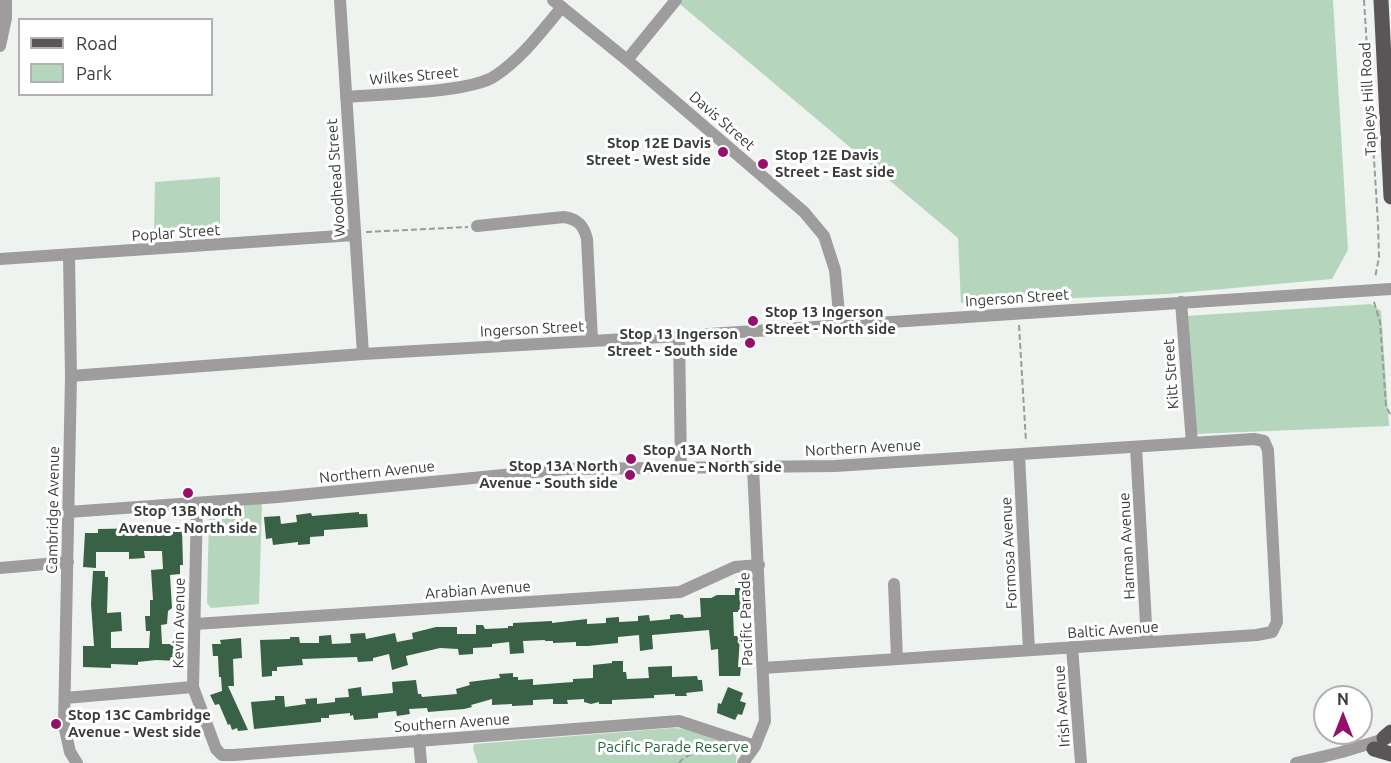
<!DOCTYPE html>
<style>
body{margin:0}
#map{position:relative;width:1391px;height:763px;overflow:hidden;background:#eef3f0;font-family:Ubuntu,sans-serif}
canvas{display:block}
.legend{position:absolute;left:18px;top:18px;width:195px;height:78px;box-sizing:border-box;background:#fff;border:2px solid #b0b1b0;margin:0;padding:8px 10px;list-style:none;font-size:18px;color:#3a3b3a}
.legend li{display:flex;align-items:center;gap:12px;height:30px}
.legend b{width:30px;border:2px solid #b0b1b0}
.north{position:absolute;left:1313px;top:685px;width:60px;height:60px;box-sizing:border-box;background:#fff;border:2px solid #b0b1b0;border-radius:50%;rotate:0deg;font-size:16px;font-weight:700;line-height:24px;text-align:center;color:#3a3b3a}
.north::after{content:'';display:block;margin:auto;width:21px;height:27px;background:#951169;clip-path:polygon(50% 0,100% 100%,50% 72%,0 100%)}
</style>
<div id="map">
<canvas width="1391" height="763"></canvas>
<ul class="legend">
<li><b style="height:8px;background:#5a5658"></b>Road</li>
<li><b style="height:16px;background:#b5d6bd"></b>Park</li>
</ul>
<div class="north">N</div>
</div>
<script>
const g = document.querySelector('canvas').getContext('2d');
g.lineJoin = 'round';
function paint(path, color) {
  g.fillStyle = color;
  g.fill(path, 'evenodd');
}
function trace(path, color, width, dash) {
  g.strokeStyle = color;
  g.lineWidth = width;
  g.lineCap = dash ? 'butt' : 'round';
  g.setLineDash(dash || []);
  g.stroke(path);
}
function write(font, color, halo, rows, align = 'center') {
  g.font = font + ' Ubuntu,sans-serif';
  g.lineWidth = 6;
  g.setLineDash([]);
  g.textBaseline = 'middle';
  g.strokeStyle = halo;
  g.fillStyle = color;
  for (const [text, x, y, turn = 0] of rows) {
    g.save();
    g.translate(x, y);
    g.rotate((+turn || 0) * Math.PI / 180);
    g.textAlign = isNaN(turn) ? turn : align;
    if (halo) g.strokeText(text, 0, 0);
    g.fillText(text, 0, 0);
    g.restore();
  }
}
paint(new Path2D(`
 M675 0H1333L1348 250 1332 279 1168 294 961 303 958 238Z
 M220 177V230L154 234 155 182Z
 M1371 304 1381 311 1389 426 1196 434 1186 316Z
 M262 502 259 604 211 608 207 603 209 514 210 510 244 508V503Z
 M672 728C694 729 719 735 737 749L736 763H478L473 749 474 744Z`), '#b5d6bd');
paint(new Path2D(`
 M359 512V514H367L368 527 324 530V536L310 537V544L298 545V542L273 545 272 538 266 539 264 517 280 516 281 524 297 522 296 515 311 513 312 516Z
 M152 525H167V527H173V529H182L183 565H180V574L170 575 172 608 168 611 167 624 161 625 162 644H180V661L156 660 138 662V665L111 664V668L83 667V646H94L91 604 93 571H105V577H108L107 613 121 612 122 631 111 632V648H149L150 631H146L145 616H150V600H153L151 570 163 569 162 551H144L145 558 129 559V552H96V568L83 567 85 533H98V529L152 528Z
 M735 588H747L749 612H733L734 636H740L738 667H741L740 676H719L718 649 711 650 709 630 652 635 653 649 640 651 639 635 618 637V643L588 646H576V642L553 643V641H545V640L523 641 524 653 510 654 509 642 492 644V647L473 648V654L459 655 458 649 440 648 406 656 408 665 392 670 389 654 373 658V661L358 662 357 657 302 659 303 665 277 667V671H272V676L262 677 260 640 290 639V637H299L300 643H319V636L331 635 332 644 351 643 350 634 365 633 366 639 395 633 397 642 413 639 412 633 436 627H457V634H476V625H483L485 629 508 628V626H513V623L552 621V623L587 619V624L606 623V618L619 617V622L638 621V616L649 615 650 621 670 619V615L679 614 683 615 684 618 701 617 700 598H711L717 595H735Z
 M241 638 242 658 233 659 234 686H228L248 730 238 731 237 728 232 730 230 724 228 725 219 704 215 705 210 695 222 691 221 677H219L218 656H213L212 644H221L220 640Z
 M612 661H623V672H626L627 679 649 678 648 667 672 666V677L697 676 698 680H702L703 691 686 693 687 696H675V694L654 695V698L612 700V704H599V702L591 704 584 702V699L567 700 568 704H553V699L533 700V705L512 706V704L492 705V699L471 705 472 707 464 709 428 712 427 708 409 709 410 714 397 716 396 711 378 713V718L354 720 353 715 350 716V713L329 715V718H321V722L254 729 251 702 275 700V696H284L285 707 306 704 305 699 317 698V704L335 702V698L349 697 348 689 361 687 362 696 393 693 392 682 416 680 418 694H421L422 697 457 694 456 689 470 685 469 682 500 678 499 674 513 673V677H518V680L533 679V685L573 682V679L593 678V665L612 663Z
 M728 687 743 693 740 701 746 703 742 715 738 714 735 720 717 713 718 703 721 704Z`), '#386145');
trace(new Path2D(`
 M1364 0 1378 223 1379 257 1375 278
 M366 232 468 227
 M1374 302 1380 322 1386 406 1391 416
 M1019 325 1026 442
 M679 763C690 750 704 753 717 745`), '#999c9a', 2, [6, 3]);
trace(new Path2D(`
 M340 0 363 354
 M553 0 627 60 804 212 824 236 835 270 840 325
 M0 46 6 18V0
 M627 60 676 0
 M346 97C379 94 470 93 495 76 522 58 541 32 562 7
 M477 226 564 217C578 219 584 226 587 239L592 340
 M69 255 71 376 64 725 70 752 77 763
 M0 259 354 235
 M1181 302 1192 443
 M679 336 681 468
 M71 376 363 354 679 336 1391 289
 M1136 447 1147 642
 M1019 455 1029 650
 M68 512 278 497 565 469 835 466 1254 439 1264 441 1268 450 1277 622 1272 632 1257 635 763 668
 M0 568 68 562
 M894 584 897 659
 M195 624 680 592 735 567 759 565
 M1072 647 1081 763
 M193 687 216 749 222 755H234L679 721 755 746
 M65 698 193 687 197 503
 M419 740 421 763
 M743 763 755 746 765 721 753 467
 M1296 763 1342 752 1391 737`), '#9e9c9d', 12);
trace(new Path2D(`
 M1381 0 1391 197
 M1384 738 1391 732
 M1374 749 1391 754`), '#5a5658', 15);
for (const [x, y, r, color] of [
 [723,152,6,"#951169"],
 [763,164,6,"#951169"],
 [753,321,6,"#951169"],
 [750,343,6,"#951169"],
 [631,459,6,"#951169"],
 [630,475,6,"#951169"],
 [188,493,6,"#951169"],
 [56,724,6,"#951169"]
]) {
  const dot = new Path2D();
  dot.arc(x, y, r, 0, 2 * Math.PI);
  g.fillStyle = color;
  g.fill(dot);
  trace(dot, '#fff', 2);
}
write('15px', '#3a3b3a', '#fff', [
 ["Wilkes Street",414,76,-5],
 ["Tapleys Hill Road",1368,99,-93],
 ["Davis Street",722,121,41],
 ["Woodhead Street",336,178,-94],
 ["Poplar Street",176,233,-4],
 ["Ingerson Street",1017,298,-4],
 ["Ingerson Street",532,329,-3],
 ["Kitt Street",1171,374,-94],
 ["Northern Avenue",863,448,-3],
 ["Northern Avenue",377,472,-6],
 ["Cambridge Avenue",53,510,-89],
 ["Harman Avenue",1127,546,-93],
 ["Formosa Avenue",1009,553,-93],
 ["Arabian Avenue",478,590,-4],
 ["Pacific Parade",746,619,-92],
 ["Kevin Avenue",179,623,-89],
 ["Baltic Avenue",1113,630,-4],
 ["Irish Avenue",1062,706,-94],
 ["Southern Avenue",452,723,-4]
]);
write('bold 15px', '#3a3b3a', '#fff', [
 ["Stop 12E Davis",711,143,"right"],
 ["Street - West side",711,160,"right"],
 ["Stop 12E Davis",775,155],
 ["Street - East side",775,172],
 ["Stop 13 Ingerson",765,312],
 ["Street - North side",765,329],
 ["Stop 13 Ingerson",738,334,"right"],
 ["Street - South side",738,351,"right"],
 ["Stop 13A North",643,450],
 ["Avenue - North side",643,467],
 ["Stop 13A North",618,466,"right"],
 ["Avenue - South side",618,483,"right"],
 ["Stop 13B North",188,511,"center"],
 ["Avenue - North side",188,528,"center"],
 ["Stop 13C Cambridge",68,715],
 ["Avenue - West side",68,732]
], 'left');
write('15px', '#23663d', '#fff', [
 ["Pacific Parade Reserve",673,747]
]);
</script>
